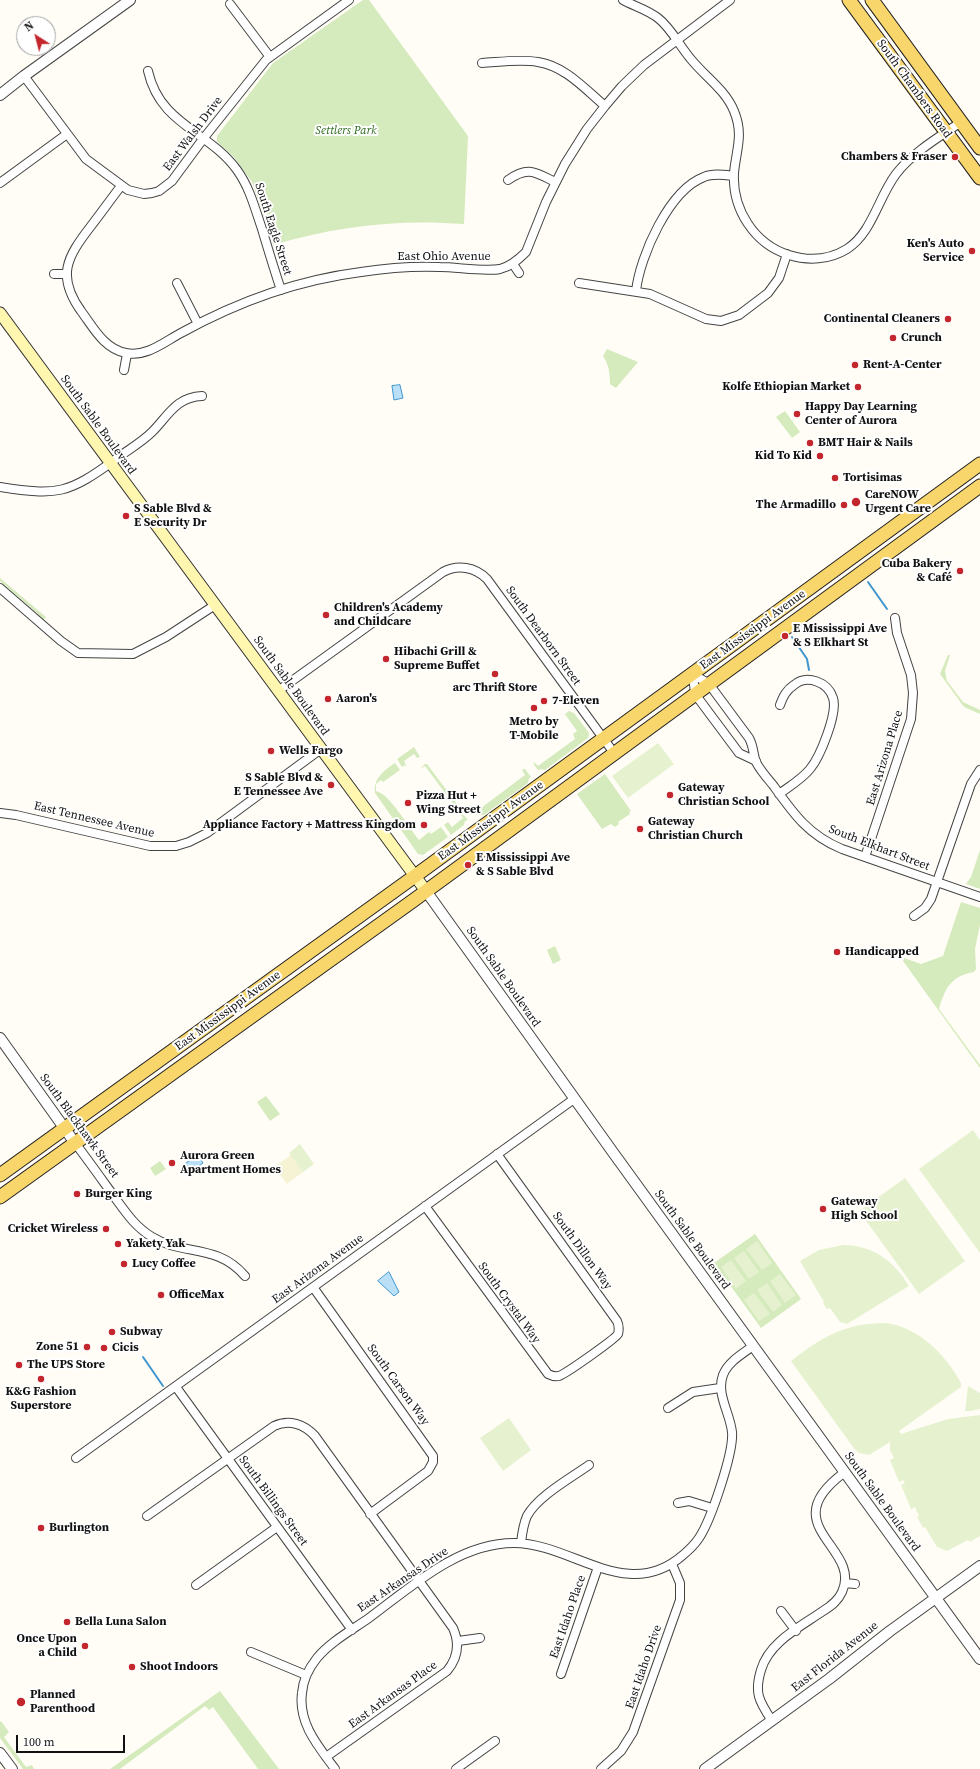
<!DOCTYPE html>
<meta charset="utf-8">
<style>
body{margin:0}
#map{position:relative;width:980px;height:1769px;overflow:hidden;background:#fffdf5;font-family:"Source Serif 4",serif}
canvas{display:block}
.north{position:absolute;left:16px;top:16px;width:40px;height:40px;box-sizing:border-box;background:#fff;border:1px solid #a0a0a0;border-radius:50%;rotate:324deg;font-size:11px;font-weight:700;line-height:16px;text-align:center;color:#111}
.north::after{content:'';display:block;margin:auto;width:14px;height:18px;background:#c4262e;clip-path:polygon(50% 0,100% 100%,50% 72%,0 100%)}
.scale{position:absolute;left:16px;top:1735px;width:109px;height:18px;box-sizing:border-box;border:2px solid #111;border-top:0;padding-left:5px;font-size:12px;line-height:14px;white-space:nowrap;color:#111;-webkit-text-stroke:3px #fff;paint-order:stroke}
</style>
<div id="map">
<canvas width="980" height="1769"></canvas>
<div class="north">N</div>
<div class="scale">100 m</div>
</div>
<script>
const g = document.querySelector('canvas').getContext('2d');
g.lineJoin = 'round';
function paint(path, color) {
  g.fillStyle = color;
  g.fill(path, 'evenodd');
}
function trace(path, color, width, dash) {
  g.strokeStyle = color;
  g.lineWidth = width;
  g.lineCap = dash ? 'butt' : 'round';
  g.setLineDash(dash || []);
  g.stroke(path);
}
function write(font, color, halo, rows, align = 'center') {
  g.font = font + ' "Source Serif 4",serif';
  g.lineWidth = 4;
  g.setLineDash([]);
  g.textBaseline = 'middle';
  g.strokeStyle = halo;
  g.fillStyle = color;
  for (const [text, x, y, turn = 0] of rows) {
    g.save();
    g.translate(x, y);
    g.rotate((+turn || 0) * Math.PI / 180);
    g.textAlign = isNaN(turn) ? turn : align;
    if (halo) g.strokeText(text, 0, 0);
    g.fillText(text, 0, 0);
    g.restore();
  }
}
paint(new Path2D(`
 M291 1155 303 1172 287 1184 274 1167Z`), '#f6f3d4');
paint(new Path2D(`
 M363 0H369L468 136 464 224C397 219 337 226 273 245L252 182 233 156 217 142V136L273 63Z
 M607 349 638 362 616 388 610 384C610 373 609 366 603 356Z
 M785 411 800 432 792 438 776 417Z
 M0 578 46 617 43 621 38 614 0 581Z
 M948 655H950L945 671 947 681 963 702 980 710V714L964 707 940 674Z
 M569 711 574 713 589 733 588 738 545 770 540 769 539 771 534 765V762L538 766 575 739 573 734 577 731 565 714Z
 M414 747 420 757 417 758 414 754 404 761 407 767 405 765 402 767 397 759Z
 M395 763 400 770 383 782 381 780 376 784V791C390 794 409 828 419 840L429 832 431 834 441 827 448 837 423 855 418 854 375 793C373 779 384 770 395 763Z
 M425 764H427L457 804 452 809 449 808 454 805 425 766 420 769Z
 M523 769H525L531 777 529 778 528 783 484 815H476L472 807 473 806 477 811 525 775 522 770Z
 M605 774 631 811 629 812 630 814 618 822 619 824 615 827 611 824 602 829 577 794Z
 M462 813 468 820 465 821 464 825 451 835 444 825 448 822 452 827 463 818 460 814Z
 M980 850V889L966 884 971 877Z
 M961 902 980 908V925L975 949 976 969 974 972C951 976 945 988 939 1009L980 1065V1068L903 961 904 958 921 964 943 956Z
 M555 946 561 960 553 964 547 950Z
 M266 1096 280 1114 270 1121 257 1102Z
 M160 1161 166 1169 155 1176 150 1168Z
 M755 1234 801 1299 761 1328 714 1263Z
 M220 1691 279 1769H258L213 1707 209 1710 205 1706 120 1769H110Z
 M1 1721 9 1732 4 1737 26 1767 32 1765 34 1769H23L0 1738V1722Z`), '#d5ebbd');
paint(new Path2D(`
 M658 743 674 764 628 798 612 776Z
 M973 1130 980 1140V1253L919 1169Z
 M300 1144 314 1164 303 1172 289 1153Z
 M905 1178 965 1261 919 1294 859 1211Z
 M757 1241 772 1263 762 1270 746 1249Z
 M843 1245C873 1245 894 1261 909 1286L847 1324 840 1322 830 1308 827 1309 823 1303 824 1302 800 1261 819 1250Z
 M744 1251 759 1272 749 1279 734 1258Z
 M731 1260 746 1281 736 1289 721 1267Z
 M780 1274 796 1295 785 1303 770 1281Z
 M767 1283 782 1305 773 1312 757 1290Z
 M754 1293 770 1314 759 1321 744 1300Z
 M885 1323C919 1327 946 1355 961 1383V1387L899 1431 901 1434 948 1419 980 1415V1536L970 1542 968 1540 947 1551 937 1547 925 1527 923 1528 917 1517 919 1516 915 1507 911 1509 901 1485 905 1483 903 1480 899 1482 890 1460 894 1458 890 1450V1442L869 1455 859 1453 853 1447 791 1361C822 1337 845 1323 885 1323Z
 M968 1386 980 1393V1409L971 1411H965Z
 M509 1418 531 1450 503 1471 480 1438Z`), '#e6f2cf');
const water = new Path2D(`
 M400 385 403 398 394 400 392 386Z
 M198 1155 203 1163 189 1173 184 1165Z
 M389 1272 399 1292 394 1296 378 1281Z`);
paint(water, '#b9e0f7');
trace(water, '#3f96cf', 1);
trace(new Path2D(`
 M868 582 887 609
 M792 637 807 659 809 670
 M143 1357 163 1386`), '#3f96cf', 2);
const minor = new Path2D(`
 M623 0C634 6 648 10 658 18 671 28 679 45 690 58 704 76 725 89 734 111 744 135 736 150 734 173 732 209 754 244 789 255 808 261 829 260 847 249 872 233 878 198 896 174 912 153 939 137 961 122
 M230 4 270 57
 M482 63C500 62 520 59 538 62 565 66 585 89 605 106
 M148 71C160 125 209 131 237 170 250 188 255 209 262 229 268 249 274 269 281 290
 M24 76 86 159 128 190 144 194 152 193 159 191 172 181 203 139 266 60 349 0
 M508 180C528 166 535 172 555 182
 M0 183 67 134
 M121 186C111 199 101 213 91 226 67 257 56 276 81 311 93 327 104 349 126 353 147 357 164 342 181 333 237 302 298 280 361 272 387 268 413 266 440 267 457 267 484 272 500 269 511 266 518 260 526 252L546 202 565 164 587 129 605 106 622 86 644 65 730 0
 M513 264 519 273
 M54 274H67
 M177 283 198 324
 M579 283 650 294 706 319 721 321 739 315 768 293 779 278 787 254
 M636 291C640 256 669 190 704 177 713 173 725 175 734 176
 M124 370 127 354
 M0 487C58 496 68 494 116 459 128 450 142 442 152 432 168 416 176 397 202 396
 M0 588 61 641 78 653 133 654 166 637 215 605
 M693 674 709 684 749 738C754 747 753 755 756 762 760 770 767 778 773 785 793 813 808 835 842 849L980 897
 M693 674 695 694 739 753 756 761
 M278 691 443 572C458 564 475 567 487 579L614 753
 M779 794C790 786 802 779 810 769 820 757 838 713 833 698 828 682 807 674 794 685 786 690 783 697 780 705
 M0 813 16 815 150 846H176L189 842 207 833 321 749
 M865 857 911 719 913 693 911 675 897 633 895 618
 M914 916 925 908 931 899 971 784 980 770
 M75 1143C88 1160 100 1177 113 1195 125 1211 134 1226 152 1237 183 1256 217 1243 245 1276
 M425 1206 548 1374C552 1376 555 1377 559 1376 567 1373 615 1339 618 1334 619 1330 619 1325 617 1321L497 1154
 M313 1287 433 1456V1462L428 1471 370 1514
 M176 1387 352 1630
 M668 1408 693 1392 720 1388
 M76 1458 574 1099
 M678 1503 689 1501 712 1508
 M147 1516 274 1426C289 1419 304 1424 315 1436L453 1628C460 1644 458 1658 447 1671L326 1757
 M521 1543C522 1534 523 1525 527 1516 538 1496 571 1478 589 1465
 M845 1583 855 1584
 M196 1585 277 1527
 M781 1611 796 1631
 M458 1641 480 1638
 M251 1652 306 1675
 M561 1674 598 1567
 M772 1721C759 1701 754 1693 761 1670 769 1642 800 1627 823 1611 831 1606 838 1601 842 1592 863 1547 771 1526 845 1472
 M335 1769C318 1746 298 1723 302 1693 303 1680 309 1668 317 1658 330 1642 352 1630 369 1618 411 1587 458 1543 514 1543 572 1543 627 1604 683 1555 689 1550 695 1544 699 1538 711 1520 734 1452 732 1432 730 1413 716 1394 723 1375 728 1362 742 1354 753 1346
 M456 1769 495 1741
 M601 1769 621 1751 633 1732 680 1600V1583L672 1564`);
const tertiary = new Path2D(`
 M0 95 24 76 130 0
 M426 891 612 1151 980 1659
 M0 1038 75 1143
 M0 1753 12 1769
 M705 1769 829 1679 890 1631 980 1566`);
const secondary = new Path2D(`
 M0 313 426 891`);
const primary = new Path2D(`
 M849 0 980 178
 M872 0 980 148
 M0 1175 415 876 980 464
 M0 1197 414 900 980 486`);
trace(minor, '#444', 10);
trace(tertiary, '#444', 12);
trace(secondary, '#333', 13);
trace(primary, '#222', 15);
trace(minor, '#fff', 8);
trace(tertiary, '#fff', 10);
trace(secondary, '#fff6b0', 11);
trace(primary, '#f9d66b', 13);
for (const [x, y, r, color] of [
 [955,157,4,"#c4262e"],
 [972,251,4,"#c4262e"],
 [948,319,4,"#c4262e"],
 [893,338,4,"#c4262e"],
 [855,365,4,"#c4262e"],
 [858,387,4,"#c4262e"],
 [797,414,4,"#c4262e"],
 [810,443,4,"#c4262e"],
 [820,456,4,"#c4262e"],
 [835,478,4,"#c4262e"],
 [856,502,5,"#c4262e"],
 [844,505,4,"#c4262e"],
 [126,516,4,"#c4262e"],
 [960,571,4,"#c4262e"],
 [326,615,4,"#c4262e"],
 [785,636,4,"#c4262e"],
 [386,659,4,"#c4262e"],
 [495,674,4,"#c4262e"],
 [328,699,4,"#c4262e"],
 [544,701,4,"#c4262e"],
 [534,708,4,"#c4262e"],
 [271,751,4,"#c4262e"],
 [331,785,4,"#c4262e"],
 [670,795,4,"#c4262e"],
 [408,803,4,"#c4262e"],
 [424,825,4,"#c4262e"],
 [640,829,4,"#c4262e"],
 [468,865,4,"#c4262e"],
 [837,952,4,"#c4262e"],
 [172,1163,4,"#c4262e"],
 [77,1194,4,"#c4262e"],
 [823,1209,4,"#c4262e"],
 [106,1229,4,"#c4262e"],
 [118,1244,4,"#c4262e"],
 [124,1264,4,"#c4262e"],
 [161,1295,4,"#c4262e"],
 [112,1332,4,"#c4262e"],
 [87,1347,4,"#c4262e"],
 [104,1348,4,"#c4262e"],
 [19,1365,4,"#c4262e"],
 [41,1379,4,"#c4262e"],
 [41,1528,4,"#c4262e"],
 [67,1622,4,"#c4262e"],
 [85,1646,4,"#c4262e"],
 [132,1667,4,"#c4262e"],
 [21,1702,5,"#c4262e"]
]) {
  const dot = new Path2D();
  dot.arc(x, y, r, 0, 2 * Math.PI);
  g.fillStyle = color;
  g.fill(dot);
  trace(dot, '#fff', 1.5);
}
write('12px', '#111', '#fff', [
 ["South Chambers Road",914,89,54],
 ["East Walsh Drive",193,134,-53],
 ["South Eagle Street",273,229,72],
 ["East Ohio Avenue",444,257],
 ["South Sable Boulevard",98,425,54],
 ["East Mississippi Avenue",753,630,-36],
 ["South Dearborn Street",543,636,54],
 ["South Sable Boulevard",291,686,54],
 ["East Arizona Place",885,758,-73],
 ["East Tennessee Avenue",94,820,13],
 ["East Mississippi Avenue",491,821,-36],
 ["South Elkhart Street",879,848,21],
 ["South Sable Boulevard",503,977,55],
 ["East Mississippi Avenue",228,1011,-36],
 ["South Blackhawk Street",79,1126,54],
 ["South Sable Boulevard",692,1240,54],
 ["South Dillon Way",582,1251,54],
 ["East Arizona Avenue",318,1269,-36],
 ["South Crystal Way",509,1303,54],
 ["South Carson Way",398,1385,54],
 ["South Billings Street",273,1501,54],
 ["South Sable Boulevard",882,1502,54],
 ["East Arkansas Drive",403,1580,-34],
 ["East Idaho Place",568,1617,-71],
 ["East Florida Avenue",835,1657,-38],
 ["East Idaho Drive",644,1667,-71],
 ["East Arkansas Place",393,1695,-36]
]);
write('italic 12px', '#2f6b1f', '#fff', [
 ["Settlers Park",346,131]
]);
write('bold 12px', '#111', '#fff', [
 ["Chambers & Fraser",947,157,"right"],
 ["Ken's Auto",964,244,"right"],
 ["Service",964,258,"right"],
 ["Continental Cleaners",940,319,"right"],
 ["Crunch",901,338],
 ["Rent-A-Center",863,365],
 ["Kolfe Ethiopian Market",850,387,"right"],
 ["Happy Day Learning",805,407],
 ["Center of Aurora",805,421],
 ["BMT Hair & Nails",818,443],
 ["Kid To Kid",812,456,"right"],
 ["Tortisimas",843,478],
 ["CareNOW",865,495],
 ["Urgent Care",865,509],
 ["The Armadillo",836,505,"right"],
 ["S Sable Blvd &",134,509],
 ["E Security Dr",134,523],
 ["Cuba Bakery",952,564,"right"],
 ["& Café",952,578,"right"],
 ["Children's Academy",334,608],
 ["and Childcare",334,622],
 ["E Mississippi Ave",793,629],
 ["& S Elkhart St",793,643],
 ["Hibachi Grill &",394,652],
 ["Supreme Buffet",394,666],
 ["arc Thrift Store",495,688,"center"],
 ["Aaron's",336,699],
 ["7-Eleven",552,701],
 ["Metro by",534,722,"center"],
 ["T-Mobile",534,736,"center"],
 ["Wells Fargo",279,751],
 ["S Sable Blvd &",323,778,"right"],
 ["E Tennessee Ave",323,792,"right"],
 ["Gateway",678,788],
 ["Christian School",678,802],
 ["Pizza Hut +",416,796],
 ["Wing Street",416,810],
 ["Gateway",648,822],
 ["Christian Church",648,836],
 ["Appliance Factory + Mattress Kingdom",416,825,"right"],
 ["E Mississippi Ave",476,858],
 ["& S Sable Blvd",476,872],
 ["Handicapped",845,952],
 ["Aurora Green",180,1156],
 ["Apartment Homes",180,1170],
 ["Burger King",85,1194],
 ["Gateway",831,1202],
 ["High School",831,1216],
 ["Cricket Wireless",98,1229,"right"],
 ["Yakety Yak",126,1244],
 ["Lucy Coffee",132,1264],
 ["OfficeMax",169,1295],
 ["Subway",120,1332],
 ["Zone 51",79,1347,"right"],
 ["Cicis",112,1348],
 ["The UPS Store",27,1365],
 ["K&G Fashion",41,1392,"center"],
 ["Superstore",41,1406,"center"],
 ["Burlington",49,1528],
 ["Bella Luna Salon",75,1622],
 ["Once Upon",77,1639,"right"],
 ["a Child",77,1653,"right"],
 ["Shoot Indoors",140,1667],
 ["Planned",30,1695],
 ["Parenthood",30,1709]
], 'left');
</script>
